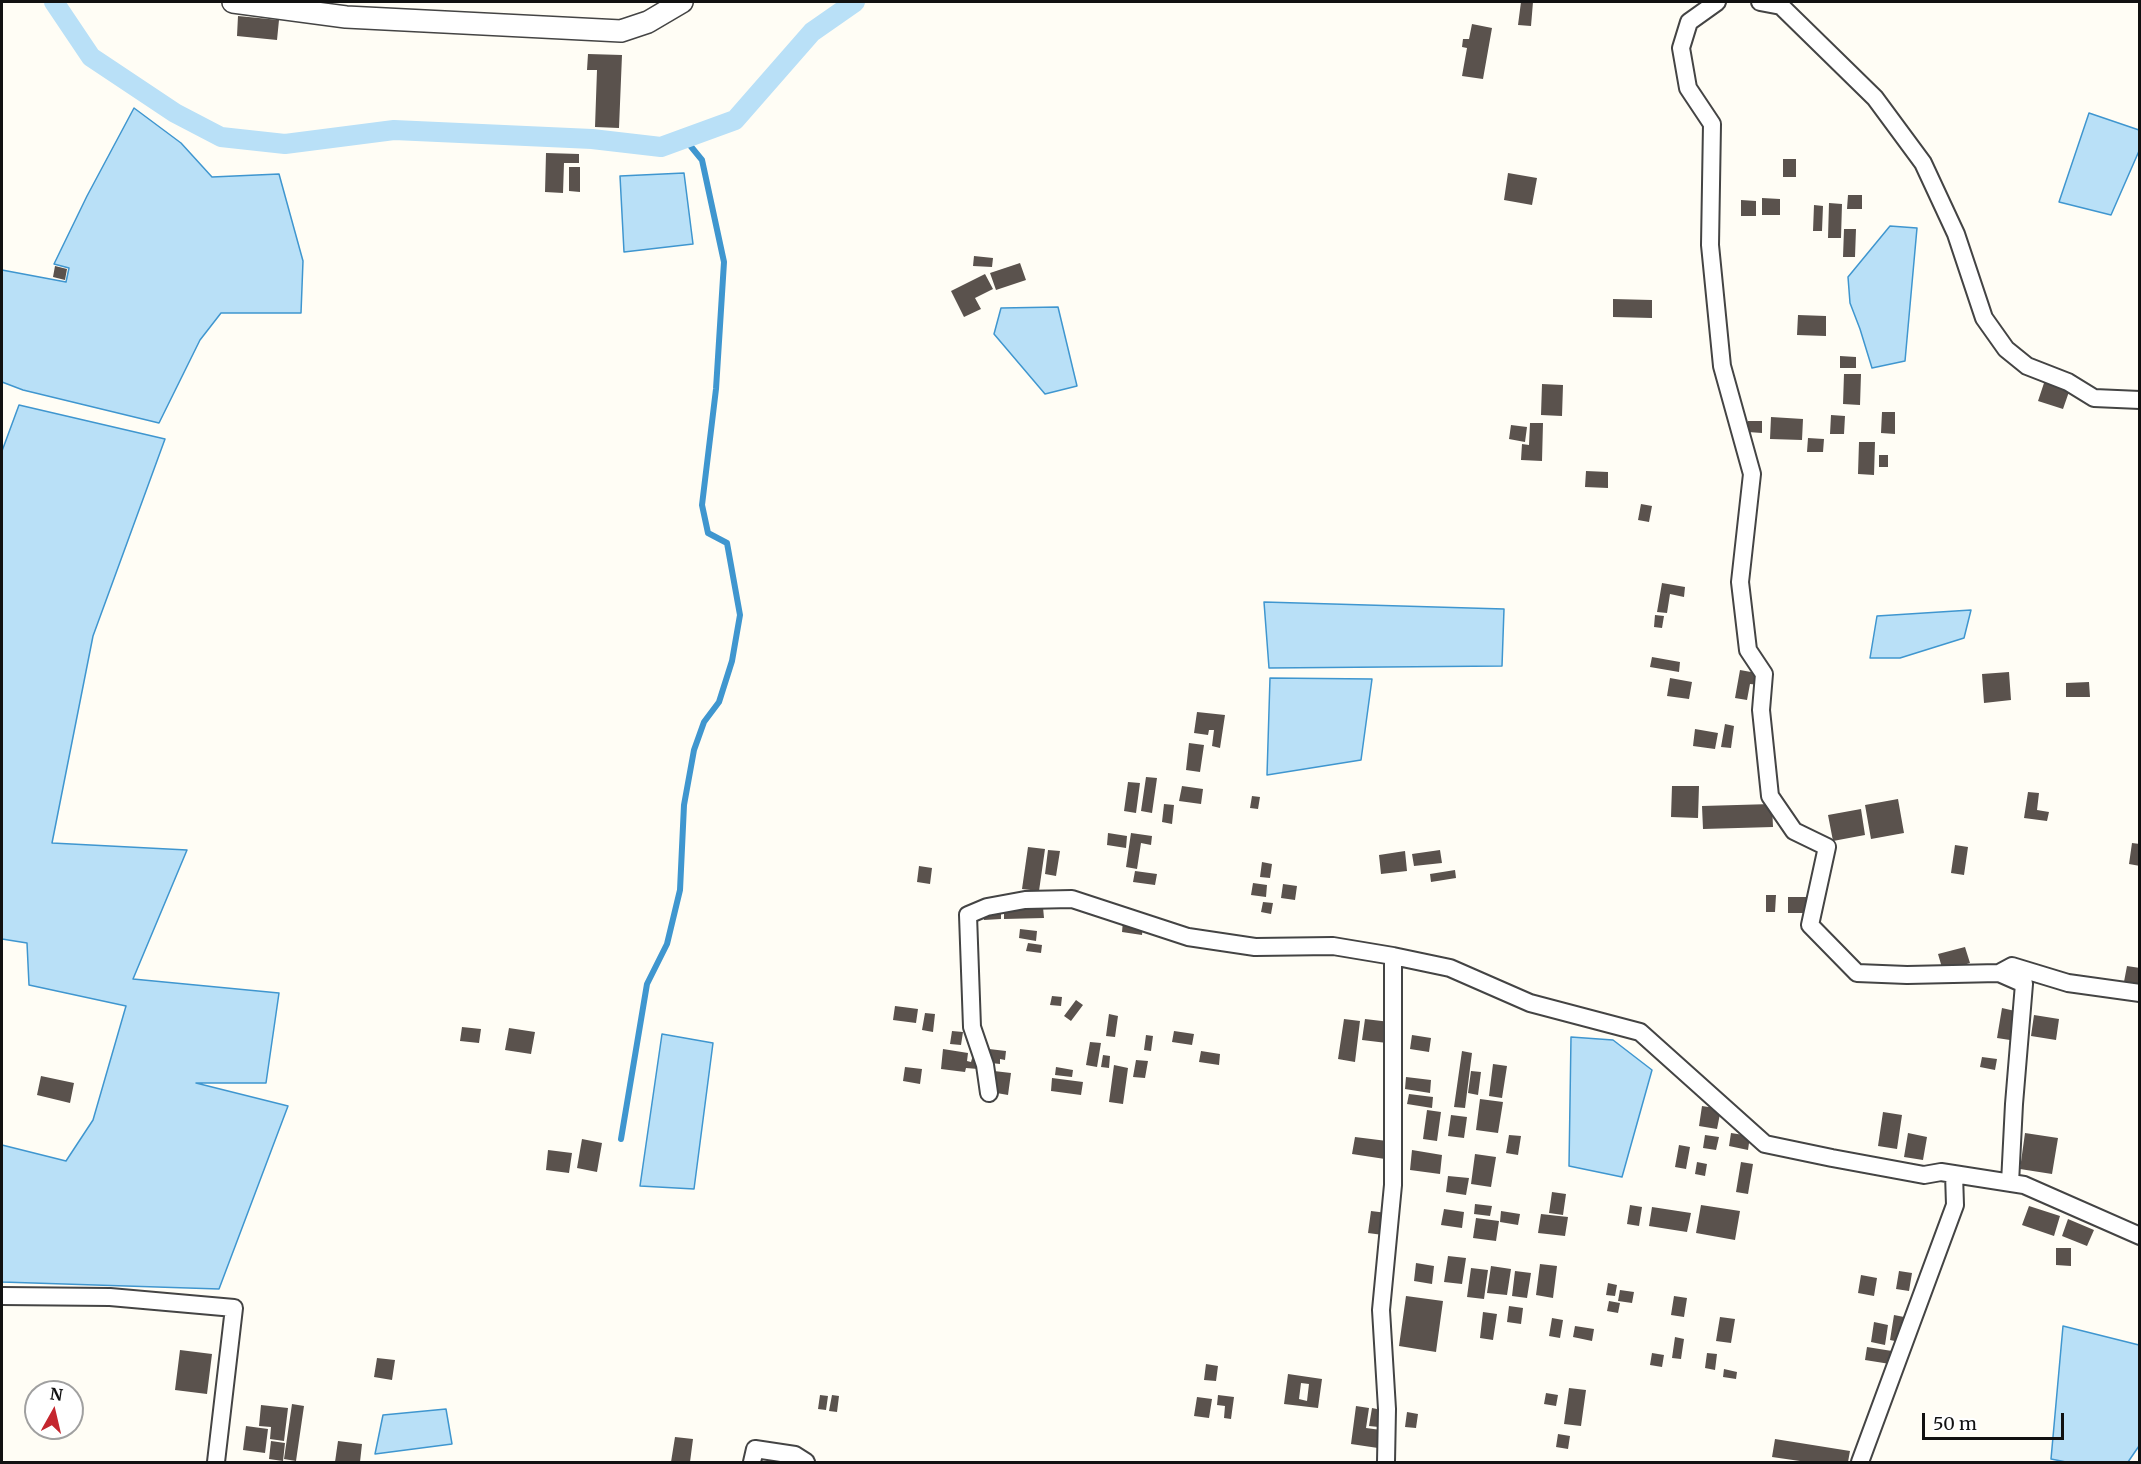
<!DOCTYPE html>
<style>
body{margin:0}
#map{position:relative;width:2141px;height:1464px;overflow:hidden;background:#fffdf5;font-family:Merriweather,serif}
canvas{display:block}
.frame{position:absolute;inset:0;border:3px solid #111;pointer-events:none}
.north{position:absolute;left:24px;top:1380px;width:60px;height:60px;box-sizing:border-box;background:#fff;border:2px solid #a0a0a0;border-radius:50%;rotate:8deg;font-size:16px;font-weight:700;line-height:24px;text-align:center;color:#111}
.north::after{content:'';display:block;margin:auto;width:21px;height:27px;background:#c4262e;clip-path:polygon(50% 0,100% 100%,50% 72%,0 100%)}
.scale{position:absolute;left:1922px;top:1413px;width:142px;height:27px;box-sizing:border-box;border:3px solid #111;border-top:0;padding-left:8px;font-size:18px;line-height:21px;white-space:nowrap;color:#111;-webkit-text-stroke:4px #fff;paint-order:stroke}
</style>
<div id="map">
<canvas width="2141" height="1464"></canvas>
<div class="frame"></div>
<div class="north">N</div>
<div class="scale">50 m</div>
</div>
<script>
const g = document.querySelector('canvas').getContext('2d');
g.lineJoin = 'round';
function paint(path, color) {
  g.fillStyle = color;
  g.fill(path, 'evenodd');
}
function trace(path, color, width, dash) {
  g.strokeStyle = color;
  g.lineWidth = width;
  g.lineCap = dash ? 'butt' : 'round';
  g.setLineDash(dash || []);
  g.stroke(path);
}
const water = new Path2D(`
 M134 108 181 143 212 177 279 174 303 261 301 313H221L200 340 159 423 23 390 2 382V270L66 282 69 268 54 264 87 196Z
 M2089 113 2139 130V151L2111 215 2059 202Z
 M684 173 693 244 624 252 620 176Z
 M1890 226 1917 228 1905 361 1872 368 1860 329 1850 303 1848 277Z
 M1058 307 1077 386 1045 394 994 334 1001 308Z
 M19 405 165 439 93 636 52 843 187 850 133 979 279 993 266 1083H196L288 1106 219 1289 2 1282V1145L66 1161 93 1120 126 1006 29 985 27 943 2 939V451Z
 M1264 602 1504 609 1502 666 1269 668Z
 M1971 610 1964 638 1900 658H1870L1877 616Z
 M1270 678 1372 679 1361 760 1267 775Z
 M662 1034 713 1043 694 1189 640 1186Z
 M1571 1037 1613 1040 1652 1070 1622 1177 1569 1166Z
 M2063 1326 2139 1345V1446L2128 1462H2066L2051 1459Z
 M446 1409 452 1444 375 1454 383 1415Z`);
paint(water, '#b9e0f7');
trace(water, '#3f96cf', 1.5);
trace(new Path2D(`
 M621 1139 647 984 667 944 680 890 684 805 694 750 704 722 719 702 732 661 740 615 727 543 708 533 702 505 716 389 724 262 702 160 684 138`), '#3f96cf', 6);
trace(new Path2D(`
 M54 2 91 57 175 113 221 137 285 144 394 130 592 139 661 147 735 120 812 32 855 2`), '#b9e0f7', 20);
paint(new Path2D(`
 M1521 2H1533L1531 26 1518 25Z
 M238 16 279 20 277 40 237 36Z
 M1472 24 1492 28 1483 79 1462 76 1467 48 1462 47 1463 39H1469Z
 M588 54 622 55 619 128 595 127 597 70H587Z
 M546 153 579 154V163H564L563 193 545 192Z
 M1783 159H1796V177H1783Z
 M569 167H580V192L569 191Z
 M1508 173 1537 178 1532 205 1504 200Z
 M1848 195H1862V209H1847Z
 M1762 198 1780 199V215H1762Z
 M1741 200 1756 201V216H1741Z
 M1829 203 1842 204 1841 238H1828Z
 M1814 205 1823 206 1822 231H1813Z
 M1844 229H1856L1855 257H1843Z
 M974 256 993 258 992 267 973 266Z
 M1020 263 1026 280 996 290 990 273Z
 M55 266 67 269 65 280 53 277Z
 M985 274 993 289 975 298 981 309 964 317 951 291Z
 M1613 299 1652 300V318L1613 317Z
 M1798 315 1826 316V336L1797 335Z
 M1840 356 1856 357V368H1840Z
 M1844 374H1861L1860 405 1843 404Z
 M2046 377 2071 386 2063 409 2038 401Z
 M1542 384 1563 385 1562 416 1541 415Z
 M1882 412H1895V434L1881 433Z
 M1831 415 1845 416 1844 434H1830Z
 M1771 417 1803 419 1802 440 1770 439Z
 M1748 421H1762V433L1748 432Z
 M1530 423H1543L1542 461 1521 460 1522 444 1529 445Z
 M1511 425 1527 427 1525 442 1509 439Z
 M1808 438 1824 439 1823 452H1807Z
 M1859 442H1875L1874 475 1858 474Z
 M1879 455H1888V467H1879Z
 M1586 471 1608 472V488L1585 487Z
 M1641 504 1652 506 1649 522 1638 520Z
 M1662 583 1685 587 1684 597 1670 594 1667 613 1657 612Z
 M1655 615 1664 616 1662 628 1654 627Z
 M1652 657 1680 662 1679 672 1650 667Z
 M1740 670 1762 674 1760 685 1750 684 1747 700 1735 698Z
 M2009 672 2011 700 1984 703 1982 674Z
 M1670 678 1692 682 1689 699 1667 696Z
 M2089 682 2090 697H2066V683Z
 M1197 712 1225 715 1220 748 1212 746 1214 730H1209L1208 735 1194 733Z
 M1725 724 1734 726 1731 748 1721 747Z
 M1695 729 1718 733 1715 749 1693 746Z
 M1189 743 1204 745 1200 772 1186 770Z
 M1146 777 1157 778 1152 813 1141 811Z
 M1128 782 1140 783 1136 813 1124 811Z
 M1182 786 1203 789 1201 804 1179 801Z
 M1672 786H1699L1698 818 1671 817Z
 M2028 792 2039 793 2037 810 2049 812 2047 821 2024 818Z
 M1252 796 1260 797 1258 809 1250 808Z
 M1898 799 1904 833 1871 839 1865 805Z
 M1164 804 1174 805 1172 824 1162 822Z
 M1772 804 1773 827 1703 829 1702 806Z
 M1861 809 1865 835 1833 841 1828 815Z
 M1108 833 1127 836 1126 848 1107 845Z
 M1131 833 1152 836 1151 845 1141 843 1137 869 1126 867Z
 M2132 843 2140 844V866L2129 864Z
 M1955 845 1968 847 1964 875 1951 873Z
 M1028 847 1045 849 1039 891 1022 889Z
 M1048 850 1060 851 1056 876 1045 874Z
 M1440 850 1442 863 1414 866 1412 854Z
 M1405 851 1407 871 1381 874 1379 855Z
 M1262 862 1272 864 1270 878 1260 877Z
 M919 866 932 868 930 884 917 882Z
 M1455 870 1456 878 1431 882 1430 874Z
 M1135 871 1157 874 1155 885 1133 882Z
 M1253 883 1267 885 1266 897 1251 895Z
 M1283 884 1297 886 1295 900 1281 898Z
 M1766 895H1776L1775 912H1766Z
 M1788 897H1808V913H1788Z
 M1263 902 1273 903 1271 914 1261 912Z
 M1043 907 1044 918 1004 919V909Z
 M1001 912V919L984 920 983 913Z
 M1123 921 1143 924 1142 935 1122 932Z
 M1020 929 1037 931 1036 941 1019 938Z
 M1028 943 1042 945 1041 953 1026 951Z
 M1965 947 1970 963 1943 971 1938 954Z
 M2127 966 2140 968V990L2123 987Z
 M1052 996 1062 997 1061 1006 1050 1005Z
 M1076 1000 1083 1005 1071 1021 1064 1016Z
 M895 1006 918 1009 916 1023 893 1020Z
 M2002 1008 2015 1011 2010 1040 1997 1038Z
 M925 1013 935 1014 933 1032 922 1030Z
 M1109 1014 1118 1016 1115 1037 1106 1036Z
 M2034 1015 2059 1019 2056 1040 2031 1036Z
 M1344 1019 1360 1021 1355 1062 1338 1059Z
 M1365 1019 1390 1022 1387 1043 1362 1040Z
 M462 1027 481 1029 479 1043 460 1041Z
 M509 1028 535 1032 531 1054 505 1050Z
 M952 1031 963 1032 961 1045 950 1044Z
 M1174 1031 1194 1034 1192 1045 1172 1042Z
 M1146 1035 1153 1036 1151 1051 1144 1050Z
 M1412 1035 1431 1038 1429 1052 1410 1049Z
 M1090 1042 1101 1043 1097 1067 1086 1065Z
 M943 1049 968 1053 967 1061 971 1062 973 1055 980 1056 978 1069 966 1068 965 1072 941 1069Z
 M989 1049 1006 1051 1005 1060 1000 1059V1064L991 1063 992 1058H987Z
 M1201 1051 1220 1054 1219 1065 1199 1062Z
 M1462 1051 1472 1053 1465 1108 1454 1107Z
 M1103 1055 1110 1056 1109 1068 1101 1067Z
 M1982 1057 1997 1059 1995 1070 1980 1067Z
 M1136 1060 1148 1061 1145 1078 1133 1077Z
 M1493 1064 1507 1066 1502 1098 1489 1096Z
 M1114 1065 1128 1068 1123 1104 1109 1102Z
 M905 1067 922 1069 920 1084 903 1081Z
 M1056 1067 1073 1070 1072 1077 1055 1075Z
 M994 1071 1011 1073 1008 1095 991 1092Z
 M1471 1071 1481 1072 1478 1095 1468 1093Z
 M41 1076 74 1083 70 1103 37 1095Z
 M1406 1077 1431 1080 1430 1093 1405 1089Z
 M1052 1078 1083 1082 1081 1095 1051 1091Z
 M1409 1094 1433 1097 1432 1108 1407 1104Z
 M1480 1099 1503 1102 1498 1133 1476 1130Z
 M1702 1106 1721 1109 1717 1129 1699 1126Z
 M1427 1110 1441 1112 1437 1141 1423 1139Z
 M1883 1112 1902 1115 1897 1149 1878 1146Z
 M1451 1115 1467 1117 1464 1138 1448 1136Z
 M1731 1133 1750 1136 1748 1150 1729 1146Z
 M1908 1133 1927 1137 1923 1160 1904 1157Z
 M2025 1133 2058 1138 2052 1174 2020 1169Z
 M1509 1135 1521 1136 1518 1155 1506 1153Z
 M1705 1135 1719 1137 1716 1150 1703 1148Z
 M1355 1137 1387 1141 1385 1159 1352 1154Z
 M582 1139 602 1143 597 1172 577 1168Z
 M1679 1145 1690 1147 1686 1169 1675 1167Z
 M548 1150 572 1153 569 1173 546 1170Z
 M1412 1150 1442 1155 1440 1174 1410 1170Z
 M1475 1154 1496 1157 1491 1187 1471 1184Z
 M1697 1162 1707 1164 1705 1176 1695 1174Z
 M1741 1162 1753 1164 1748 1194 1736 1192Z
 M1448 1176 1469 1178 1466 1195 1446 1192Z
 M1552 1192 1566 1194 1563 1215 1549 1213Z
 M1475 1204 1492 1206 1490 1216 1474 1214Z
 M1630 1205 1642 1207 1639 1226 1627 1224Z
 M1701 1205 1740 1211 1735 1240 1696 1233Z
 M2029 1206 2060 1216 2054 1236 2022 1225Z
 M1652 1207 1691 1213 1687 1232 1649 1226Z
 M1444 1209 1464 1212 1462 1228 1441 1225Z
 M1371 1211 1387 1213 1383 1235 1368 1233Z
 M1501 1211 1520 1214 1518 1225 1500 1222Z
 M1541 1214 1568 1217 1565 1236 1538 1233Z
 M1476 1218 1499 1221 1496 1241 1473 1238Z
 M2068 1219 2094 1230 2087 1246 2062 1236Z
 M2056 1248H2071V1266L2056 1265Z
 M1448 1256 1466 1258 1462 1284 1444 1282Z
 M1416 1263 1434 1266 1432 1284 1414 1281Z
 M1540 1264 1557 1266 1553 1298 1536 1295Z
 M1491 1266 1511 1269 1507 1295 1487 1293Z
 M1471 1268 1488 1270 1484 1299 1467 1297Z
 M1515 1271 1531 1273 1527 1298 1512 1296Z
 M1899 1271 1912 1273 1909 1291 1896 1289Z
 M1861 1275 1877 1278 1874 1296 1858 1293Z
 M1608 1283 1617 1285 1615 1296 1606 1295Z
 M1620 1290 1634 1292 1632 1303 1618 1301Z
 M1406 1296 1443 1301 1436 1352 1399 1346Z
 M1674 1296 1687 1298 1684 1317 1671 1315Z
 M1609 1301 1620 1303 1618 1313 1607 1311Z
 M1509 1306 1523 1308 1521 1324 1507 1322Z
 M1483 1312 1497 1314 1493 1340 1480 1338Z
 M1894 1315 1904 1317 1900 1342 1890 1340Z
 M1720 1317 1735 1319 1731 1343 1716 1341Z
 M1552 1318 1563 1320 1560 1338 1549 1336Z
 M1874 1322 1888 1325 1885 1345 1871 1342Z
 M1575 1326 1594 1329 1592 1341 1573 1337Z
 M1675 1337 1684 1339 1681 1359 1672 1358Z
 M1867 1347 1892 1351 1890 1364 1865 1360Z
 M180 1350 212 1354 207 1394 175 1390Z
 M1652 1353 1664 1355 1662 1367 1650 1365Z
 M1707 1353 1717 1354 1715 1370 1705 1368Z
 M377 1358 395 1360 392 1380 374 1377Z
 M1206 1364 1218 1366 1216 1381 1204 1380Z
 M1724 1369 1737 1372 1736 1379 1723 1377Z
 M1288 1374 1322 1379 1318 1408 1284 1404ZM1301 1383 1309 1384 1307 1401 1299 1399Z
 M1569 1388 1586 1390 1581 1426 1564 1424Z
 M1546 1393 1558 1395 1556 1406 1544 1404Z
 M820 1395 828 1396 826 1410 818 1409Z
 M832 1395 839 1396 837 1412 829 1411Z
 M1218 1395 1234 1397 1231 1419 1224 1418 1225 1406 1217 1405Z
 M1197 1397 1212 1399 1209 1418 1194 1416Z
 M292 1404 304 1406 296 1461 284 1459Z
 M261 1405 288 1408 284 1441 270 1439 271 1427 259 1426Z
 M1356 1406 1369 1408 1366 1428 1381 1430 1378 1448 1351 1444Z
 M1372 1408 1382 1410 1379 1427 1369 1426Z
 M1407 1412 1418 1414 1416 1428 1405 1427Z
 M246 1426 268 1429 265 1453 243 1450Z
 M1558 1434 1570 1436 1568 1449 1556 1447Z
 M675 1437 693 1439 690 1462H671Z
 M1775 1439 1850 1451 1848 1462H1807L1772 1457Z
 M271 1441 285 1443 283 1461 269 1459Z
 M338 1441 362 1444 360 1462H335Z`), '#5a524d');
const minor = new Path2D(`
 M1717 2 1689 22 1681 48 1688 88 1712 124 1710 245 1722 366 1752 474 1740 582 1748 650 1764 674 1761 710 1770 796 1794 831 1827 847 1810 925 1857 973 1907 975 1999 973 2024 984 2014 1104 2010 1183
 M1760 2 1781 6 1875 98 1923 163 1956 234 1984 318 2006 349 2027 366 2068 382 2094 398 2140 400
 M1999 973 2012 966 2068 983 2140 993
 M989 1093 985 1065 972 1027 968 915 987 907 1025 900 1072 899 1188 937 1255 947 1333 946 1393 956
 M2 1296 110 1297 234 1308 216 1462
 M752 1462 755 1449 795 1455 806 1462
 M1386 1462 1387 1409 1381 1310 1393 1185V956L1450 968 1530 1003 1640 1032 1765 1144 1832 1158 1924 1175 1941 1172 2024 1185 2140 1236
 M1860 1462 1955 1205 1954 1174`);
const tertiary = new Path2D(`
 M233 2 346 17 621 31 648 22 682 2`);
trace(minor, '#444', 20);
trace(tertiary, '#444', 24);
trace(minor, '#fff', 16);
trace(tertiary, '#fff', 21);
</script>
